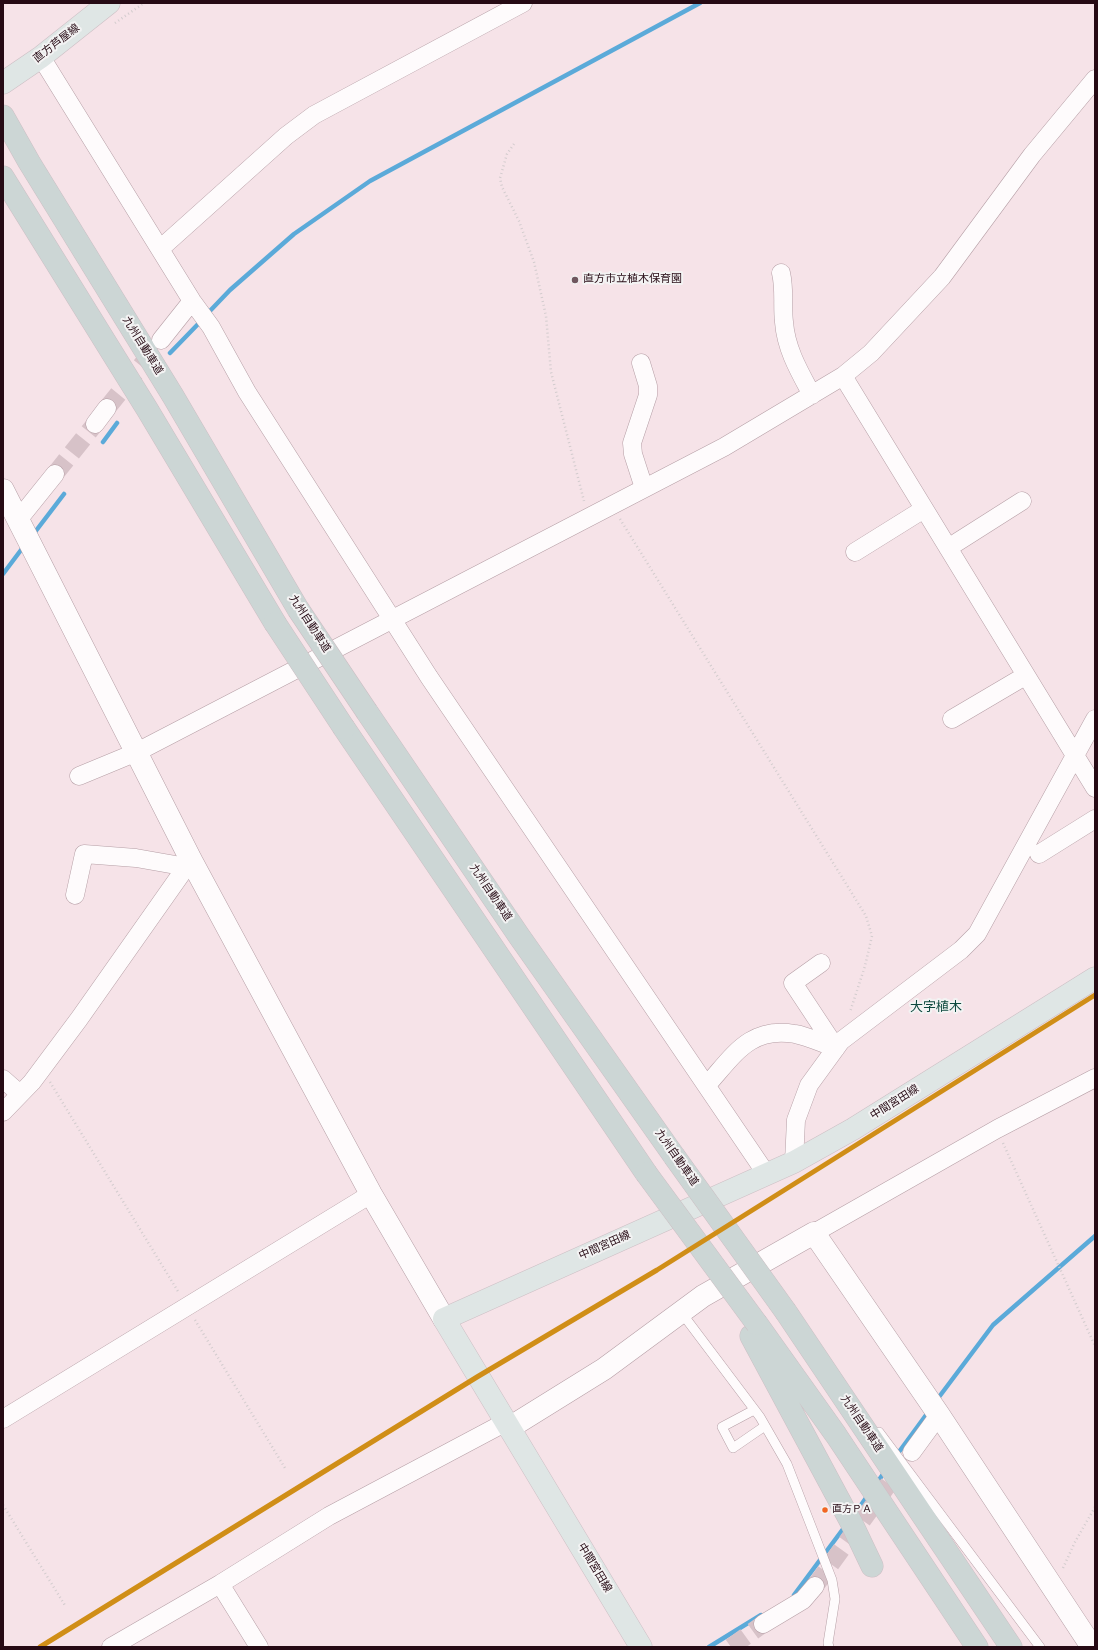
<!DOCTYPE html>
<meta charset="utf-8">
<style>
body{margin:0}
#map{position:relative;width:1098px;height:1650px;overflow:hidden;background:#f6e3e8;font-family:"Source Sans 3",sans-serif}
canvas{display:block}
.frame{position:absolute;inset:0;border:4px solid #260a14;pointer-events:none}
</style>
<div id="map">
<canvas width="1098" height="1650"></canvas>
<div class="frame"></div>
</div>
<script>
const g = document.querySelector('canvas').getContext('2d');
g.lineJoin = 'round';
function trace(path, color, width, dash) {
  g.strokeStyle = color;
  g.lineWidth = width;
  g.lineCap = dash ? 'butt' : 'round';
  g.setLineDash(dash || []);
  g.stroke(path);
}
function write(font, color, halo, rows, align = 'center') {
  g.font = font + ' "Source Sans 3","Noto Sans JP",sans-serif';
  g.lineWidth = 4;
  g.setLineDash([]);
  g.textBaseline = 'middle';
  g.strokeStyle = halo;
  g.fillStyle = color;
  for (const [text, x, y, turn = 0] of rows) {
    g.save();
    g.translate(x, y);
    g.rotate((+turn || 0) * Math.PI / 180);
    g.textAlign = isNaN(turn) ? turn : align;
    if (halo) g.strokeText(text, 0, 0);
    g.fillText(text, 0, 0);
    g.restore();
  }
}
trace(new Path2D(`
 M207 314 230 290 294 234 370 181 700 3
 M170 353 202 320
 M103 442 117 423
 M32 536 64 494
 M3 574 24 546
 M936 1401 993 1325 1095 1236
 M896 1456 929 1411
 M876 1484 886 1470
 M854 1515 868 1495
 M794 1595 846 1525
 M709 1647 761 1615`), '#5baad9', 4.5);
trace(new Path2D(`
 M107 408 157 346
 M55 474 95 424
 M815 1586 903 1464
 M731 1647 763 1624`), '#d7c2c8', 18, [18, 9]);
const service = new Path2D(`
 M681 1312 760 1417 787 1464 832 1580 835 1599 828 1643 829 1647
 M754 1410 722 1427 733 1448 765 1426
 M879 1432 1040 1647`);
const minor = new Path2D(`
 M41 57 192 301 211 327 247 392 429 677 767 1175
 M160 249 286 136 314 115 523 3
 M781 273C785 290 782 306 784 322 786 349 799 371 812 395
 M161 340 192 301
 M641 363 648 386V395L632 443 633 454 644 488
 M843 376 1095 788
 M95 424 107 408
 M18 520 55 474
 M948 548 1022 501
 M855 552 924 509
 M952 719 1025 676
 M79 776 137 752 724 447 843 376 871 353 942 277 1032 155 1095 79
 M1039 854 1095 819
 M75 895 84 854 136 858 187 867
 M821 963 793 983 836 1048
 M3 1079 20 1094
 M707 1085C734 1055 750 1026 795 1034 808 1036 823 1044 836 1048
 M3 1112 32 1082 79 1019 191 860
 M794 1162 796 1120 809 1085 841 1041 961 950 977 934 1095 719
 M814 1233 997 1129 1095 1078
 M3 1419 371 1194
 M912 1452 939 1415
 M220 1584 259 1647
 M763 1624 803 1600 815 1586
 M111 1647 220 1584 329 1516 506 1422`);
const tertiary = new Path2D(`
 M3 490 191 860 371 1194 444 1319
 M509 1428 604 1369 703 1296 814 1233 939 1415 1092 1647`);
const primary = new Path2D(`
 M3 83 41 57 109 3
 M641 1647 444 1319 794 1162 853 1129 1095 978`);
const motorway = new Path2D(`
 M3 116 29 162 173 396 298 609
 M3 177 147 409 275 623
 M367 712 519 936 674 1156
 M344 728 646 1173
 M786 1312 1011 1647
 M757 1324 836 1435 977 1647
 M751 1336 852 1524 872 1566`);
trace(service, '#b59ea5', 10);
trace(minor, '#b59ea5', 19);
trace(tertiary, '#b59ea5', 23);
trace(primary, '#ccbfc4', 23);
trace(motorway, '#ccbfc4', 23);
trace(new Path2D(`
 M115 23 144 3
 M514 144 507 154 500 178 502 187 519 221 534 262 546 316 551 372 584 501
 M620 519 866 916 872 936 865 966 850 1012
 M50 1082 179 1293
 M1003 1143 1095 1346
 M195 1320 285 1468
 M3 1505 66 1607
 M1063 1568 1075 1542 1095 1507`), '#d3ccce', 2.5, [1, 3]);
trace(service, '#fefbfc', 9);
trace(minor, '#fefbfc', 18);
trace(tertiary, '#fefbfc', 22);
trace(primary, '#dfe6e5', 22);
trace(motorway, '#ccd6d5', 22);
const motorwayBridge = new Path2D(`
 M298 609 367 712
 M275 623 344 728
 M674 1156 786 1312
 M646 1173 757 1324`);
trace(motorwayBridge, '#ccbfc4', 23, []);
trace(motorwayBridge, '#ccd6d5', 22);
trace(new Path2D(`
 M40 1647 477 1377 657 1270 1095 995`), '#d08e17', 5);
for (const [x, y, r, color] of [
 [575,280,4,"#6f565e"],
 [825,1510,3.5,"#f26522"]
]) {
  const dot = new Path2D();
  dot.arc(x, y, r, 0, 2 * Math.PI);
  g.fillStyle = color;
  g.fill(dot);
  trace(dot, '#f3f3f3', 1.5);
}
write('10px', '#260a14', '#f3f3f3', [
 ["直方ＰＡ",832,1510]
], 'left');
write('11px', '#260a14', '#f3f3f3', [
 ["直方芦屋線",57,44,-38],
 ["九州自動車道",142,346,58],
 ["九州自動車道",309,624,57],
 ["九州自動車道",490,893,56],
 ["中間宮田線",895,1103,-32],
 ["九州自動車道",676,1158,55],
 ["中間宮田線",605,1246,-24],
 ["九州自動車道",861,1424,56],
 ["中間宮田線",594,1568,59]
]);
write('11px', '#260a14', '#f3f3f3', [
 ["直方市立植木保育園",583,280]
], 'left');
write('13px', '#0e493f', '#f3f3f3', [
 ["大字植木",936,1008]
]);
</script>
